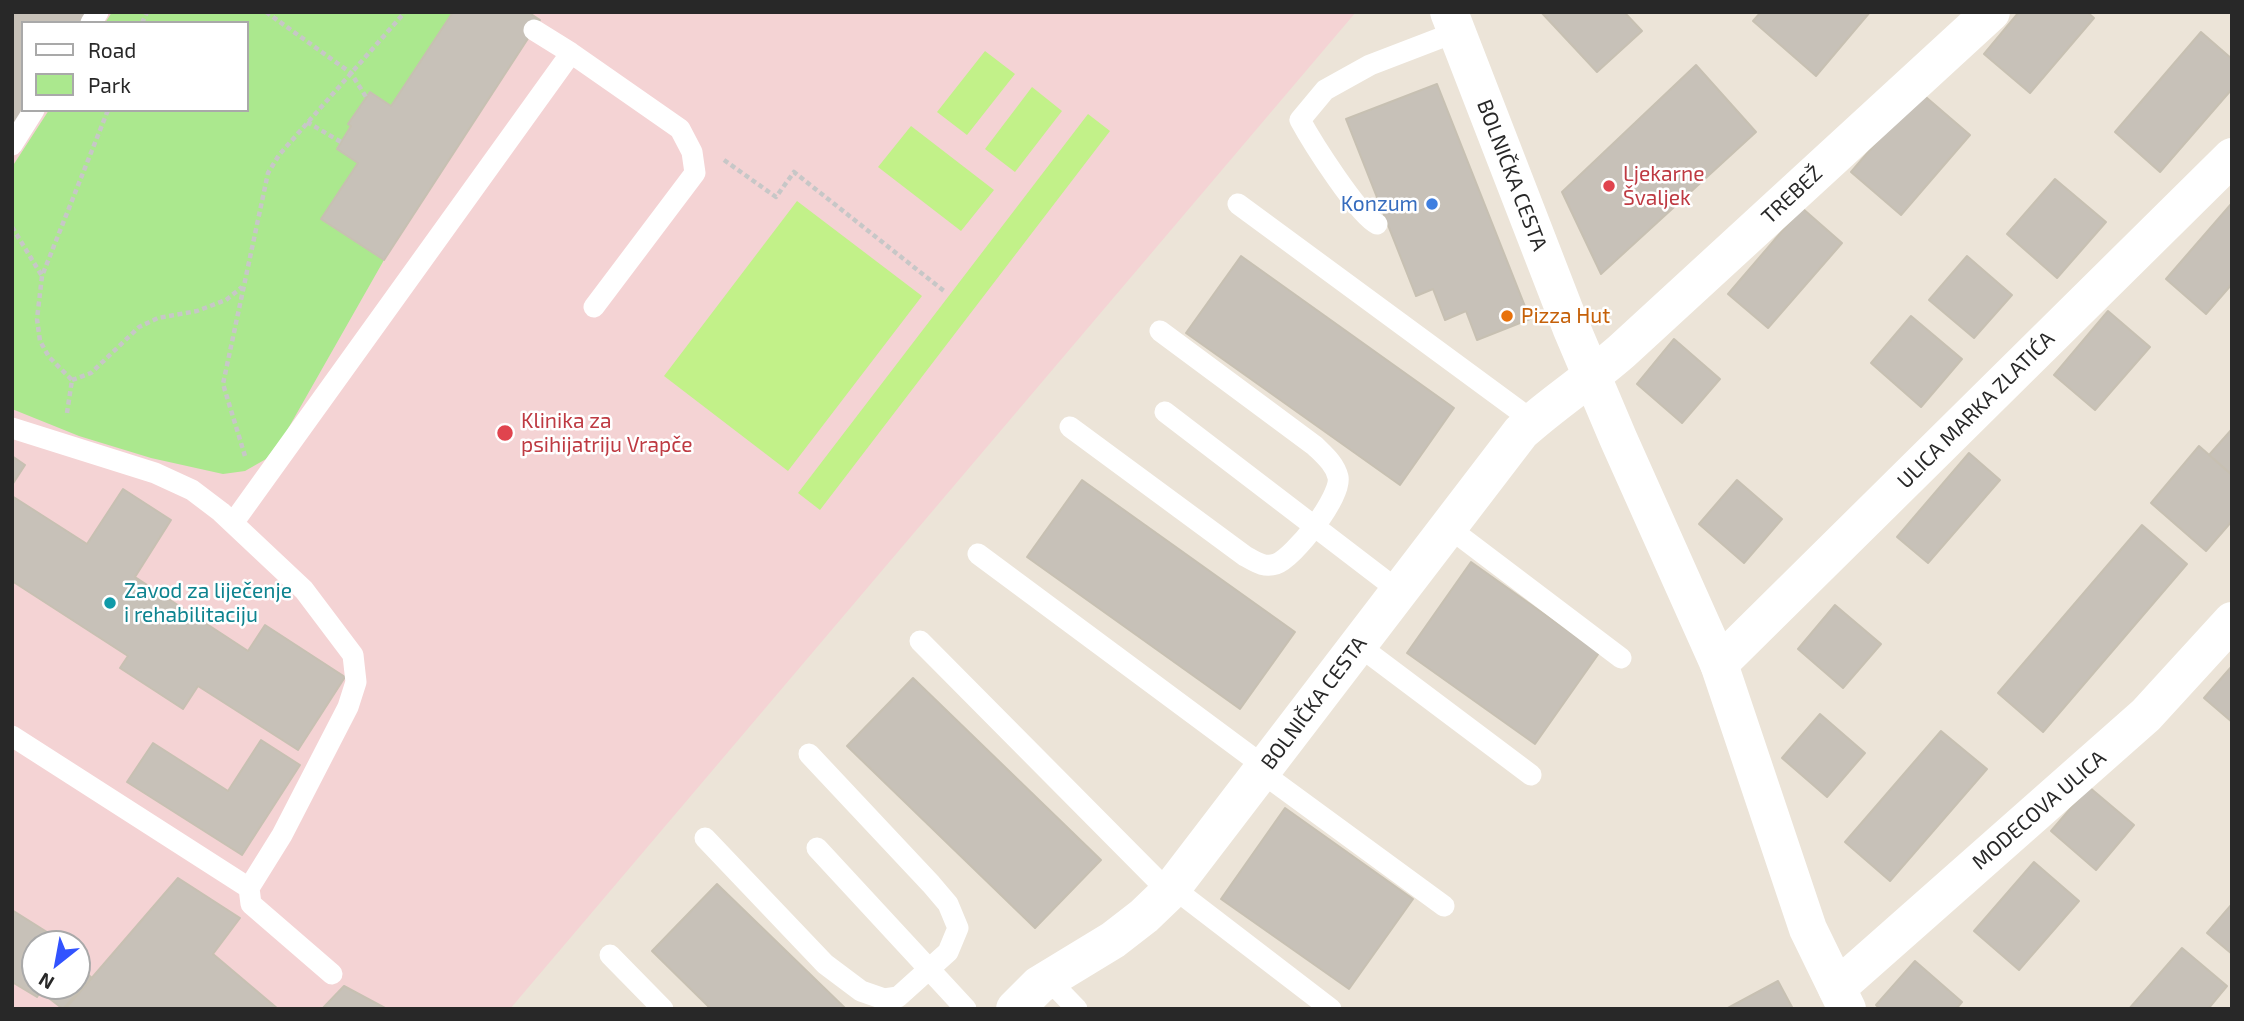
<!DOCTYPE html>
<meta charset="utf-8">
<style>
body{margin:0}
#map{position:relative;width:2244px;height:1021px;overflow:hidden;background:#ece4d8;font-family:"Exo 2",sans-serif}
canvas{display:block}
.frame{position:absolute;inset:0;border:14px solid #282828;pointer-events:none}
.legend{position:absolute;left:21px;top:21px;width:228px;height:91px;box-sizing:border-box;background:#fff;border:2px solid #a9a9a9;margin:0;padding:9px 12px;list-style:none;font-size:21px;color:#282828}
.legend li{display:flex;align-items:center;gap:14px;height:35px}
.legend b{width:35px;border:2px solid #a9a9a9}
.north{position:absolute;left:21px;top:930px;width:70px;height:70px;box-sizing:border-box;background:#fff;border:2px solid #a9a9a9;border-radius:50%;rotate:211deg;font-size:19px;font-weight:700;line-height:28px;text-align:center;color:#282828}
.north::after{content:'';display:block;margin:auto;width:24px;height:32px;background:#3253ff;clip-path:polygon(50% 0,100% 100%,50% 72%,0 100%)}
</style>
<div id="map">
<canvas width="2244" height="1021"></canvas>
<div class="frame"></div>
<ul class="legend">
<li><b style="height:9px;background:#fff"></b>Road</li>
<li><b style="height:19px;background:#abe88e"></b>Park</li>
</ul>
<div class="north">N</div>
</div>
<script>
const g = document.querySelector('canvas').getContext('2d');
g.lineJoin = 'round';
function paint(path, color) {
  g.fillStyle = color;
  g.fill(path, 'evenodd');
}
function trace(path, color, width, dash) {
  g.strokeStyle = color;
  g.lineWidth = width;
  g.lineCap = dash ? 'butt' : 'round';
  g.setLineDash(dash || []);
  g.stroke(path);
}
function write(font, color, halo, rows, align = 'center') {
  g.font = font + ' "Exo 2",sans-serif';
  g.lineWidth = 5;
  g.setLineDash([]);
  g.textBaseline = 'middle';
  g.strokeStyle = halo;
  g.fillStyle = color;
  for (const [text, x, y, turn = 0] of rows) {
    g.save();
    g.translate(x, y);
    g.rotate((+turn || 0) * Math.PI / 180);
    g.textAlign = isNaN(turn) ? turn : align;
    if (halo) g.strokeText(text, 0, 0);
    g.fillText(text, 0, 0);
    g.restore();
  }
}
paint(new Path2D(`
 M12 12H1356L510 1009H12ZM23 23H247V110H23ZM35 944H77V986H35Z`), '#f4d3d4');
paint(new Path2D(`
 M112 12H453L391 106 370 92 349 124 351 126 337 148 358 163 321 219 384 260 285 434 266 459 245 471 223 474 151 458 79 436 12 409V167L49 110H247V23H105Z`), '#abe88e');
paint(new Path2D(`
 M985 51 1015 74 967 135 937 112Z
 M1032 87 1062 111 1015 172 985 149Z
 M1088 114 1110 131 820 510 798 493Z
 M911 126 994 190 961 231 878 167Z
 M797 201 922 296 788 471 664 376Z`), '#c2f189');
const building = new Path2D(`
 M12 12H90L83 23H23V110L12 130Z
 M453 12H528L540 20 384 260 321 219 358 163 337 149 351 126 348 124 370 92 391 106Z
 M1541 12H1628L1626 14 1642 31 1597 72Z
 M1761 12H1870L1816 76 1753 21Z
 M2019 12H2087L2094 18 2030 93 1984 54Z
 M2201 32 2232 59V89L2160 172 2115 132Z
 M1696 65 1756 132 1601 274 1562 192Z
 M1437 84 1530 319 1477 340 1466 311 1445 320 1433 289 1416 296 1346 119Z
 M1920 92 1970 135 1901 215 1851 172Z
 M2055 179 2106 222 2057 278 2007 234Z
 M2232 203V284L2206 314 2166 279Z
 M1802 208 1842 243 1768 328 1728 294Z
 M1241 256 1454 408 1400 485 1186 333Z
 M1967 256 2012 295 1974 338 1929 300Z
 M2108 311 2150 347 2095 410 2054 375Z
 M1911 316 1962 359 1921 407 1871 363Z
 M1674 339 1720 379 1682 423 1637 384Z
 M2232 429V475L2209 455Z
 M2199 446 2232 475V521L2206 551 2151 503Z
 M1969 453 2000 480 1928 563 1897 537Z
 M12 456 25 465 12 485Z
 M1082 480 1295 632 1240 709 1027 557Z
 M1737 480 1782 519 1744 563 1699 524Z
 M123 489 171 520 135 577 248 651 265 625 345 677 298 750 198 686 183 709 120 668 128 656 12 581V496L87 544Z
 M2142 525 2187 564 2043 732 1998 693Z
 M1471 562 1599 653 1535 744 1407 653Z
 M1835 605 1881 644 1843 688 1798 649Z
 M2232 666V722L2204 698Z
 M913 678 1101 860 1035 928 847 746Z
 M1820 714 1865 753 1827 797 1782 758Z
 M1941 731 1987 769 1890 881 1845 842Z
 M261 740 300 765 242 855 127 782 153 743 228 791Z
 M2089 787 2134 825 2096 870 2051 831Z
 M1285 808 1413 899 1349 989 1221 899Z
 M2034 862 2079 901 2019 970 1974 931Z
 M178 878 240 918 213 954 278 1009H65Z
 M717 884 846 1009H711L652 951Z
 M2232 904V954L2207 933Z
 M12 910 66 944H35V986H44L37 997 12 982Z
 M2182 948 2227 986 2208 1009H2129Z
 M1915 961 1962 1002 1956 1009H1880L1876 1005Z
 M77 965 92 978 63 1009 41 992 44 986H77Z
 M1778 981 1793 1009H1726Z
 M344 986 385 1008 322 1009Z`);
paint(building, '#c7c1b8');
trace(building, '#c7c0b2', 2);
trace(new Path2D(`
 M266 12 351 73 366 97
 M142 23 147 12
 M307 122 341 142
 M724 160 776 197 794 172 944 291
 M12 227 42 276
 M72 380 91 373 139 327 158 318 197 311 226 300 242 287
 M67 413 72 380 49 357 40 341 37 319 42 276 108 110
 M245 456 223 384 268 173 279 155 405 12`), '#c7c7c7', 4.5, [5, 3.5]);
trace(new Path2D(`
 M91 23 98 12
 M534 30 571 53 680 129 692 152 695 173 594 307
 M12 145 34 110
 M1238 204 1533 421
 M1377 224C1358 215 1312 142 1300 120L1325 90 1370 65 1456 32
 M1165 412 1399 591
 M1070 427 1245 556C1256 562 1264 568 1276 564 1294 558 1342 496 1338 477 1335 464 1324 455 1315 446L1160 331
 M12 428 155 473 192 490 221 512 304 590 353 655 356 682 348 707 282 835 249 888 12 736
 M233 523 571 53
 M1448 527 1621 658
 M978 554 1265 767
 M920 641 1169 892
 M1358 645 1531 775
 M1261 772 1444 906
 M705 838 825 964 861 991 884 999 898 997 948 952 958 928 948 904 931 884 809 754
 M817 848 966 1009
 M1172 887 1331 1009
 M249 888 251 904 332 974
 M610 955 663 1009
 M1048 979 1077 1009`), '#fff', 21);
trace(new Path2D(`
 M1719 664 2232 157
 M1837 988 2146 715 2232 621
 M1015 1009 1039 985 1113 940 1144 916 1169 892 1521 432C1553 403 1589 380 1622 351L1991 12`), '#fff', 38);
trace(new Path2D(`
 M1449 12 1571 327 1618 438 1719 664 1808 929 1847 1009`), '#fff', 38);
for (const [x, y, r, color] of [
 [1609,186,7,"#e0444e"],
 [1432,204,7,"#3f7fe0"],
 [1507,316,7,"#e8710a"],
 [505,433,9,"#e0444e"],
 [110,603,7,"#0f9aa8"]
]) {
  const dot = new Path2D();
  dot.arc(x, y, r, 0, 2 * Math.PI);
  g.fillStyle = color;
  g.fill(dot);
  trace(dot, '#fff', 2.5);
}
write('21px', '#be3a42', '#fff', [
 ["Ljekarne",1623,174],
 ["Švaljek",1623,198],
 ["Klinika za",521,421],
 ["psihijatriju Vrapče",521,445]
], 'left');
write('21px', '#282828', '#fff', [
 ["BOLNIČKA CESTA",1512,175,69],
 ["TREBEŽ",1792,195,-43],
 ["ULICA MARKA ZLATIĆA",1976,410,-45],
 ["BOLNIČKA CESTA",1314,703,-53],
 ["MODECOVA ULICA",2039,810,-41]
]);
write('21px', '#366cbe', '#fff', [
 ["Konzum",1418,204]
], 'right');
write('21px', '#c56008', '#fff', [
 ["Pizza Hut",1521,316]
], 'left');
write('21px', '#0d838f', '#fff', [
 ["Zavod za liječenje",124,591],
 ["i rehabilitaciju",124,615]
], 'left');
</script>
